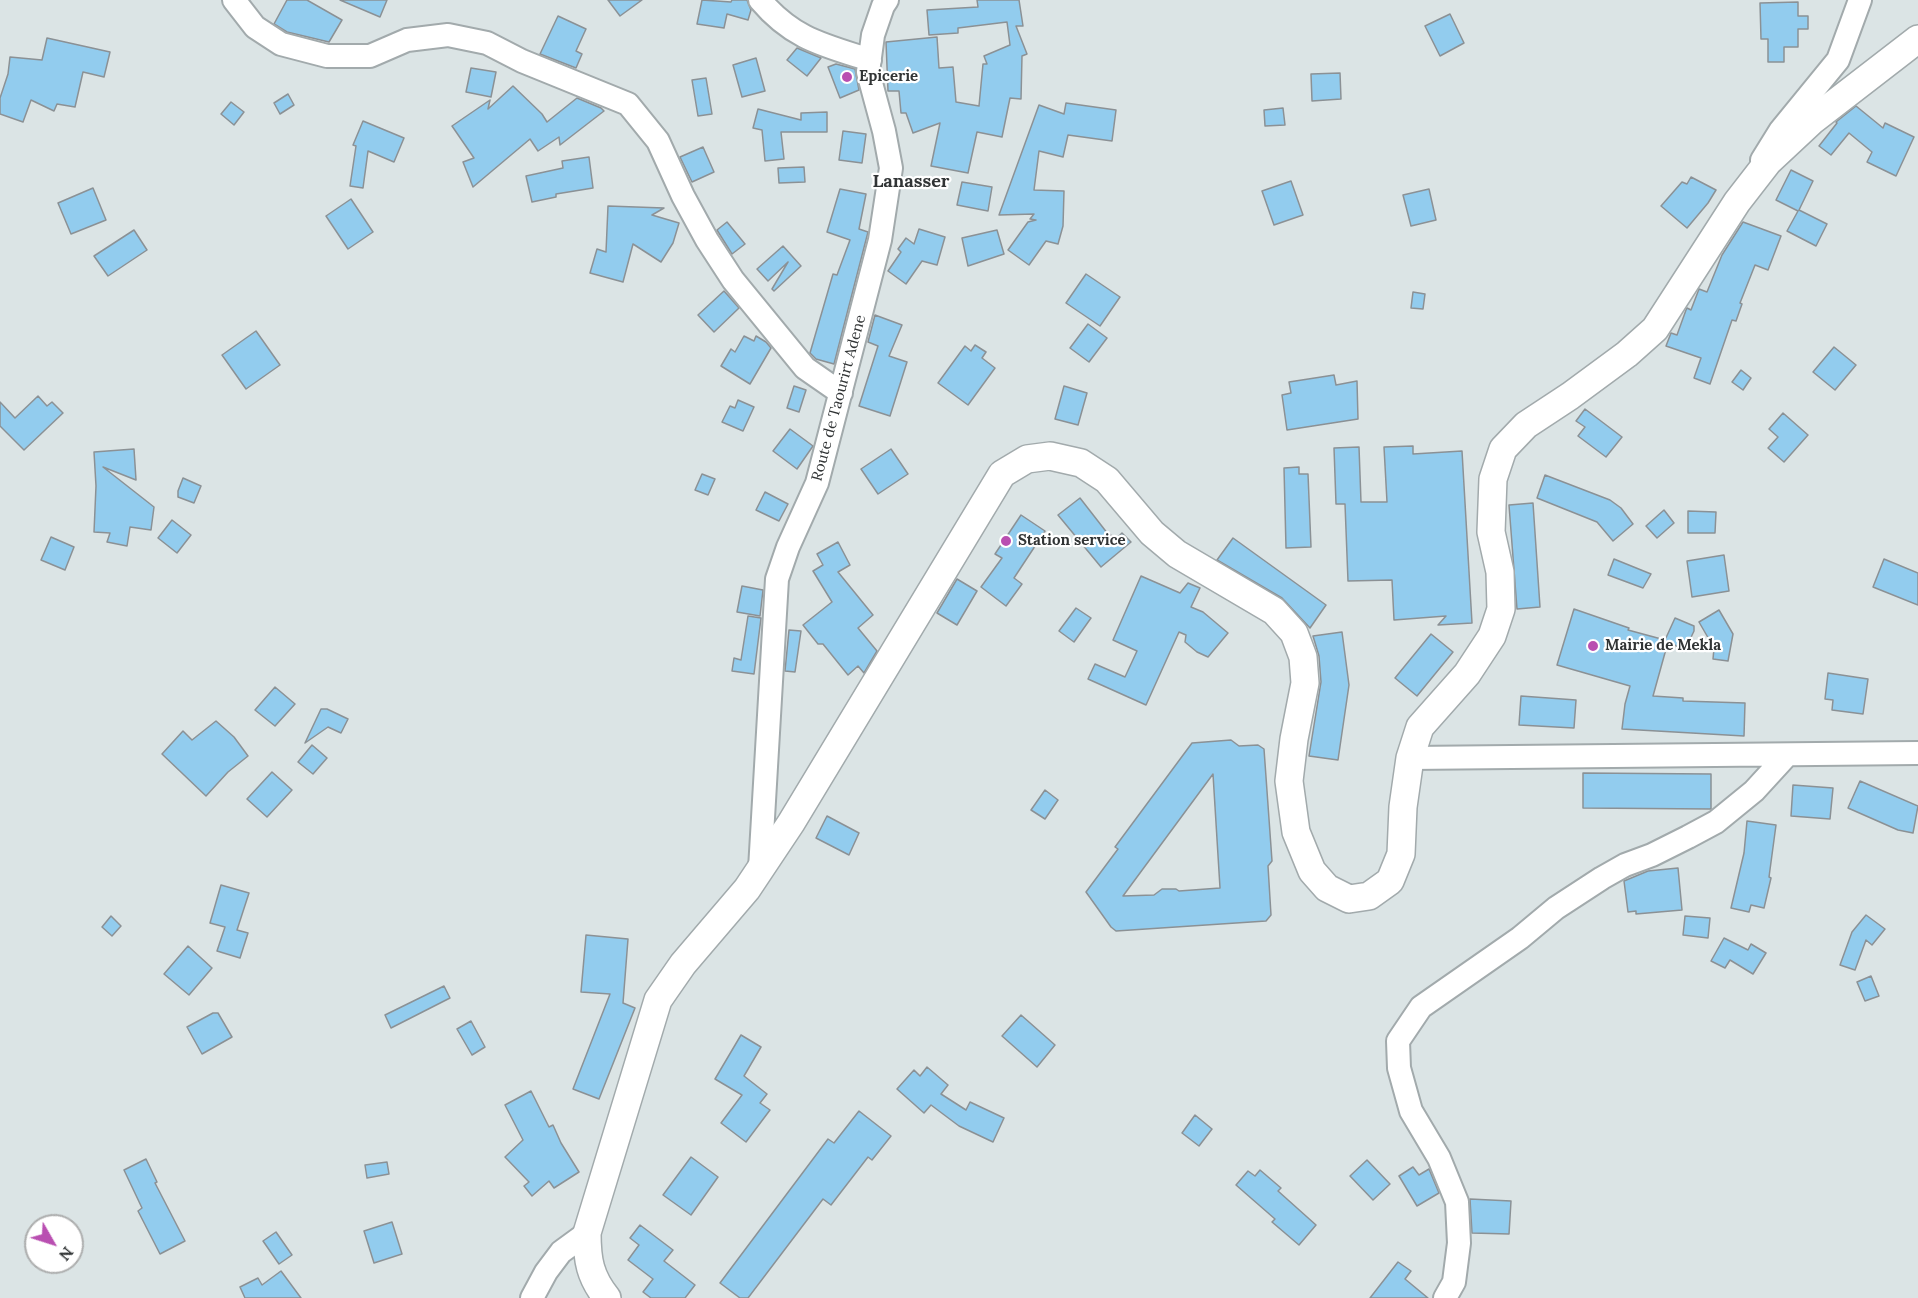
<!DOCTYPE html>
<style>
body{margin:0}
#map{position:relative;width:1918px;height:1298px;overflow:hidden;background:#dbe4e5;font-family:Lora,serif}
canvas{display:block}
.north{position:absolute;left:24px;top:1214px;width:60px;height:60px;box-sizing:border-box;background:#fff;border:2px solid #adaeae;border-radius:50%;rotate:129deg;font-size:16px;font-weight:700;line-height:24px;text-align:center;color:#313435}
.north::after{content:'';display:block;margin:auto;width:21px;height:27px;background:#b94fb1;clip-path:polygon(50% 0,100% 100%,50% 72%,0 100%)}
</style>
<div id="map">
<canvas width="1918" height="1298"></canvas>
<div class="north">N</div>
</div>
<script>
const g = document.querySelector('canvas').getContext('2d');
g.lineJoin = 'round';
function paint(path, color) {
  g.fillStyle = color;
  g.fill(path, 'evenodd');
}
function trace(path, color, width, dash) {
  g.strokeStyle = color;
  g.lineWidth = width;
  g.lineCap = dash ? 'butt' : 'round';
  g.setLineDash(dash || []);
  g.stroke(path);
}
function write(font, color, halo, rows, align = 'center') {
  g.font = font + ' Lora,serif';
  g.lineWidth = 4.5;
  g.setLineDash([]);
  g.textBaseline = 'middle';
  g.strokeStyle = halo;
  g.fillStyle = color;
  for (const [text, x, y, turn = 0] of rows) {
    g.save();
    g.translate(x, y);
    g.rotate((+turn || 0) * Math.PI / 180);
    g.textAlign = isNaN(turn) ? turn : align;
    if (halo) g.strokeText(text, 0, 0);
    g.fillText(text, 0, 0);
    g.restore();
  }
}
const building = new Path2D(`
 M287 0H307L342 20 329 42 287 32 274 24Z
 M340 0H387L380 17Z
 M608 0H642L620 16Z
 M702 0 731 2 732 0H747L751 10 748 20 727 14 724 28 697 24Z
 M977 0H1019L1023 26H1016L1027 54 1022 56 1021 99 1010 98 1002 137 977 132 968 173 931 166 940 123 913 133 906 113H901L899 91H888L886 42 937 37 939 68 953 67 956 102 979 106 983 64H987L984 56 1010 45 1007 22 958 28V33L929 35 927 10 978 7Z
 M1798 2V16H1808V29H1798V47H1784V62H1768V39H1761L1760 3Z
 M1450 14 1464 43 1440 56 1425 26Z
 M558 16 586 29 576 51 582 54 576 68 540 54Z
 M47 38 110 52 104 77 83 72 75 107 57 104 54 111 31 100 23 122 0 114V98L8 74 10 57 42 60Z
 M797 48 821 58 807 76 787 60Z
 M756 58 765 91 742 97 733 65Z
 M836 64 855 69 859 90 840 98 828 67Z
 M471 68 496 72 491 97 466 92Z
 M1340 73 1341 99 1312 101 1311 74Z
 M706 78 712 114 698 116 692 80Z
 M513 86 542 114 547 122 577 98 601 108 604 111 560 145 559 137 538 151 530 139 473 187 463 162 474 158 452 126 490 100 488 109Z
 M288 94 294 105 280 114 274 103Z
 M231 102 244 112 234 125 221 114Z
 M1066 103 1116 110 1112 141 1068 135 1063 157 1039 151 1034 190 1064 191 1063 226 1058 244 1046 241 1029 265 1008 250 1028 222 1036 220 1030 219 1034 214 999 215 1039 105 1064 114Z
 M1856 106 1883 128 1885 123 1914 137 1896 176 1867 162 1872 152 1849 133 1831 155 1819 146 1837 123 1836 122Z
 M1283 108 1285 125 1265 126 1264 110Z
 M758 109 801 120V113L827 112V132H781L784 159 765 161 762 130 753 128Z
 M363 121 404 138 394 162 368 151 363 188 350 186 356 146 353 145Z
 M843 131 866 134 862 163 839 160Z
 M703 147 714 172 692 182 680 157Z
 M589 157 593 188 556 194V197L532 202 526 176 563 168 562 161Z
 M804 167 805 182 779 183 778 168Z
 M1791 170 1813 181 1799 210 1827 224 1816 246 1787 231 1798 211 1776 200Z
 M1691 177 1716 190 1708 203 1687 228 1661 206 1682 182 1687 184Z
 M1291 181 1303 215 1274 225 1262 191Z
 M962 182 992 187 988 211 957 205Z
 M93 188 106 220 71 234 58 203Z
 M840 189 866 194 859 229 868 232 834 364 816 359 810 353 833 274 837 275 850 240 827 232Z
 M1429 189 1436 220 1411 226 1403 195Z
 M351 199 373 232 348 249 326 216Z
 M608 206 664 208 652 215 679 223 673 243 661 262 633 244 623 282 590 273 597 249 606 252Z
 M727 222 745 244 732 254 717 230Z
 M1743 222 1781 236 1768 270 1755 265 1740 303 1742 304 1736 321 1732 320 1710 384 1694 378 1701 358 1666 346 1671 333 1677 335 1686 310 1687 308 1691 310 1699 289 1707 292 1722 255Z
 M919 229 945 237 937 265 922 261 906 284 888 271 901 252 898 249 906 238 914 244Z
 M134 230 147 250 108 276 94 256Z
 M997 230 1004 254 968 266 962 238Z
 M783 246 801 266 774 291 772 289 788 262 768 281 757 269Z
 M1086 274 1120 297 1100 326 1066 303Z
 M724 291 739 308 714 332 698 315Z
 M1413 292 1425 294 1423 309 1411 308Z
 M875 315 902 325 889 356 907 362 890 416 859 406 878 346 868 342Z
 M1088 324 1107 338 1089 362 1070 348Z
 M256 331 280 365 246 389 222 355Z
 M744 336 754 341 756 336 766 342 771 348 750 384 721 366 731 349 735 352Z
 M975 345 986 352 982 358 995 368 968 405 938 383 965 346 971 351Z
 M1834 347 1856 365 1835 390 1813 372Z
 M1741 370 1751 378 1743 390 1732 382Z
 M1334 375 1336 385 1357 381 1358 419 1287 430 1282 395 1291 393 1289 382Z
 M794 386 806 390 799 412 787 408Z
 M1064 386 1087 393 1078 425 1055 419Z
 M38 396 47 406 52 402 63 413 24 450 0 426V402L15 418Z
 M738 400 754 407 743 431 722 422 730 406 735 408Z
 M1585 409 1622 437 1606 457 1578 436 1585 427 1576 421Z
 M1783 413 1808 435 1784 462 1768 448 1778 437 1769 429Z
 M790 429 813 446 797 469 773 451Z
 M1413 446V454L1462 451 1472 623 1438 625 1446 616 1394 620 1392 580 1348 581 1345 504H1336L1334 448 1359 447 1361 502H1387L1384 447Z
 M134 449 136 480 103 467 154 507 151 530 130 527 127 546 107 542 110 533 94 532 96 486 94 452Z
 M891 449 908 474 878 494 861 469Z
 M1299 467V474H1308L1311 547 1286 548 1284 468Z
 M702 474 715 479 708 495 695 490Z
 M1545 475 1610 500 1621 508 1633 524 1613 541 1597 522 1537 498Z
 M183 478 201 486 194 503 178 497V491Z
 M765 492 788 504 779 521 756 510Z
 M1080 498 1108 534 1109 533 1115 540 1122 533 1131 542 1101 567 1058 515Z
 M1533 503 1540 607 1517 609 1509 505Z
 M1664 510 1674 523 1657 538 1646 526Z
 M1688 511 1716 512 1715 533H1688Z
 M1021 515 1045 531 1014 578 1022 584 1006 606 981 587 1002 558 995 554Z
 M172 520 191 535 177 553 158 538Z
 M51 537 74 547 65 570 41 560Z
 M1233 538 1326 605 1310 628 1282 598 1217 560Z
 M838 542 850 565 838 572 873 615 858 628 877 651 864 673 858 666 848 675 823 644H818L803 625 832 602 813 571 823 565 817 554Z
 M1724 555 1729 591 1692 597 1687 561Z
 M1614 559 1651 574 1643 588 1608 575Z
 M1884 559 1918 573V605L1873 587Z
 M1141 576 1180 593 1188 583 1200 588 1191 607 1203 612 1228 633 1208 657 1197 652 1185 642 1186 635 1179 632 1146 705 1088 679 1095 664 1125 677 1137 651 1113 640Z
 M957 579 977 591 957 625 937 613Z
 M742 586 763 590 760 616 737 612Z
 M1076 608 1091 618 1074 642 1059 631Z
 M1574 609 1629 628 1628 630 1665 640 1675 618 1694 626V631L1685 650 1668 642 1653 696 1683 698V701L1745 703 1744 736 1622 729 1625 704 1630 686 1557 665Z
 M1719 610 1733 634 1728 661 1713 659 1714 648 1699 622Z
 M748 616 761 618 754 674 732 671 734 658 741 660Z
 M789 630 801 631 795 672 785 671Z
 M1342 632 1349 685 1338 760 1309 756 1321 682 1319 656 1313 636Z
 M1431 634 1453 652 1417 696 1395 678Z
 M1828 673 1868 679 1863 714 1832 710 1833 700 1825 699Z
 M275 687 295 704 275 726 255 710Z
 M1521 696 1576 700 1574 728 1519 725Z
 M321 709H327L348 719 341 733 328 727 305 743Z
 M216 721 234 737 248 756 228 772 206 796 162 754 183 731 192 740Z
 M1231 740 1239 746 1258 745 1264 749 1272 861 1268 866 1271 915 1266 921 1116 931 1111 927 1086 892 1118 849 1115 847 1192 743ZM1213 774 1220 888 1179 891 1176 889H1162L1154 895 1123 896Z
 M312 745 327 758 313 774 298 762Z
 M272 772 292 790 267 817 247 799Z
 M1583 773 1711 774V809L1583 808Z
 M1860 781 1918 806 1913 833 1898 830 1848 808Z
 M1793 785 1833 788 1830 819 1791 816Z
 M1045 790 1058 800 1045 819 1031 810Z
 M827 816 859 833 849 855 816 838Z
 M1747 821 1776 825 1769 877 1771 878 1764 908 1751 905 1749 912 1731 908 1744 853Z
 M1678 868 1682 910 1636 914V911L1628 912 1624 881 1648 871Z
 M221 885 249 893 237 930 248 933 240 958 217 951 225 927 210 923Z
 M1866 915 1885 929 1872 945 1866 940 1855 970 1840 965 1852 932Z
 M111 916 121 926 112 936 102 927Z
 M1685 916 1710 918 1708 938 1683 935Z
 M586 935 628 939 623 1003 635 1008 599 1099 573 1089 610 994 581 992Z
 M1724 938 1748 950 1751 944 1766 953 1753 974 1730 960 1725 968 1711 961Z
 M188 946 212 968 189 995 164 974Z
 M1871 976 1879 996 1865 1001 1857 982Z
 M444 986 450 998 391 1028 385 1015Z
 M213 1013H218L232 1037 202 1054 187 1027Z
 M1021 1015 1055 1045 1037 1067 1002 1036Z
 M471 1021 485 1047 472 1055 457 1029Z
 M741 1035 761 1047 744 1076 767 1094 760 1103 770 1110 746 1142 721 1123 742 1095 715 1079Z
 M927 1067 948 1085 941 1094 966 1110 970 1102 1004 1118 993 1142 959 1126 931 1105 924 1113 897 1089 914 1070 920 1076Z
 M531 1091 549 1127 553 1125 561 1143 579 1172 554 1188 549 1181 532 1196 524 1186 529 1182 505 1157 523 1140 505 1105Z
 M859 1111 891 1136 872 1160 868 1157 831 1205 823 1199 748 1298H740L720 1283 828 1139 834 1143Z
 M1195 1115 1212 1129 1199 1146 1182 1133Z
 M691 1157 718 1177 691 1215 663 1195Z
 M146 1159 157 1182 155 1183 185 1241 160 1254 138 1211 142 1208 124 1170Z
 M1367 1160 1390 1184 1373 1200 1350 1176Z
 M387 1162 389 1174 367 1178 365 1165Z
 M1413 1167 1419 1175 1429 1169 1439 1193 1417 1206 1399 1176Z
 M1260 1170 1281 1188 1278 1191 1316 1225 1299 1245 1272 1222 1275 1219 1236 1185 1248 1171 1255 1176Z
 M1470 1199 1511 1201 1509 1234 1472 1233Z
 M392 1222 402 1254 374 1263 364 1231Z
 M640 1225 673 1250 664 1261 695 1285 685 1298H651L643 1292 653 1279 628 1260 639 1245 630 1238Z
 M276 1232 292 1255 279 1264 263 1241Z
 M1398 1262 1411 1271 1405 1279 1428 1298H1370Z
 M281 1271 301 1298H245L240 1287 258 1278 262 1285Z`);
paint(building, '#92ccee');
trace(building, '#8b9195', 1.5);
const minor = new Path2D(`
 M234 0 255 27 281 44 327 56H370L407 40 448 35 487 43 522 61 628 104 658 141 683 196 707 240 733 280 805 368 841 393
 M760 0C793 39 823 45 870 60
 M1762 160 1780 131 1838 60 1860 0
 M1410 758 1918 753
 M760 869 777 579 788 547 817 483 880 240 891 168 884 131 868 72 873 35 883 6 887 0
 M532 1298 546 1272 561 1252 587 1233
 M1445 1298 1454 1282 1459 1243 1457 1202 1439 1158 1411 1111 1399 1068 1398 1041 1421 1007 1520 938 1556 908 1602 878 1625 865 1652 855 1688 837 1716 822 1754 791 1787 755`);
const major = new Path2D(`
 M607 1298C590 1277 587 1260 587 1233L658 1000 683 964 747 889 791 823 1002 474 1027 459 1050 456 1081 463 1107 480 1152 533 1177 554 1274 611 1294 633 1303 657 1305 683 1294 739 1289 781 1296 832 1312 871 1327 888 1349 899 1369 896 1390 881 1401 854 1403 807 1410 758 1420 727 1467 674 1492 636 1501 609 1500 572 1491 532 1493 479 1503 449 1526 425 1570 396 1627 354 1655 329 1737 202 1768 162 1813 120 1918 39`);
trace(minor, '#a2aaac', 26);
trace(major, '#a2aaac', 30);
trace(minor, '#fff', 22);
trace(major, '#fff', 27);
for (const [x, y, r, color] of [
 [847,77,6,"#b94fb1"],
 [1006,541,6,"#b94fb1"],
 [1593,646,6,"#b94fb1"]
]) {
  const dot = new Path2D();
  dot.arc(x, y, r, 0, 2 * Math.PI);
  g.fillStyle = color;
  g.fill(dot);
  trace(dot, '#fff', 2);
}
write('bold 15px', '#313435', '#fff', [
 ["Epicerie",859,77],
 ["Station service",1018,541],
 ["Mairie de Mekla",1605,646]
], 'left');
write('15px', '#313435', '#fff', [
 ["Route de Taourirt Adene",839,398,-75]
]);
write('bold 18px', '#313435', '#fff', [
 ["Lanasser",911,182]
]);
</script>
